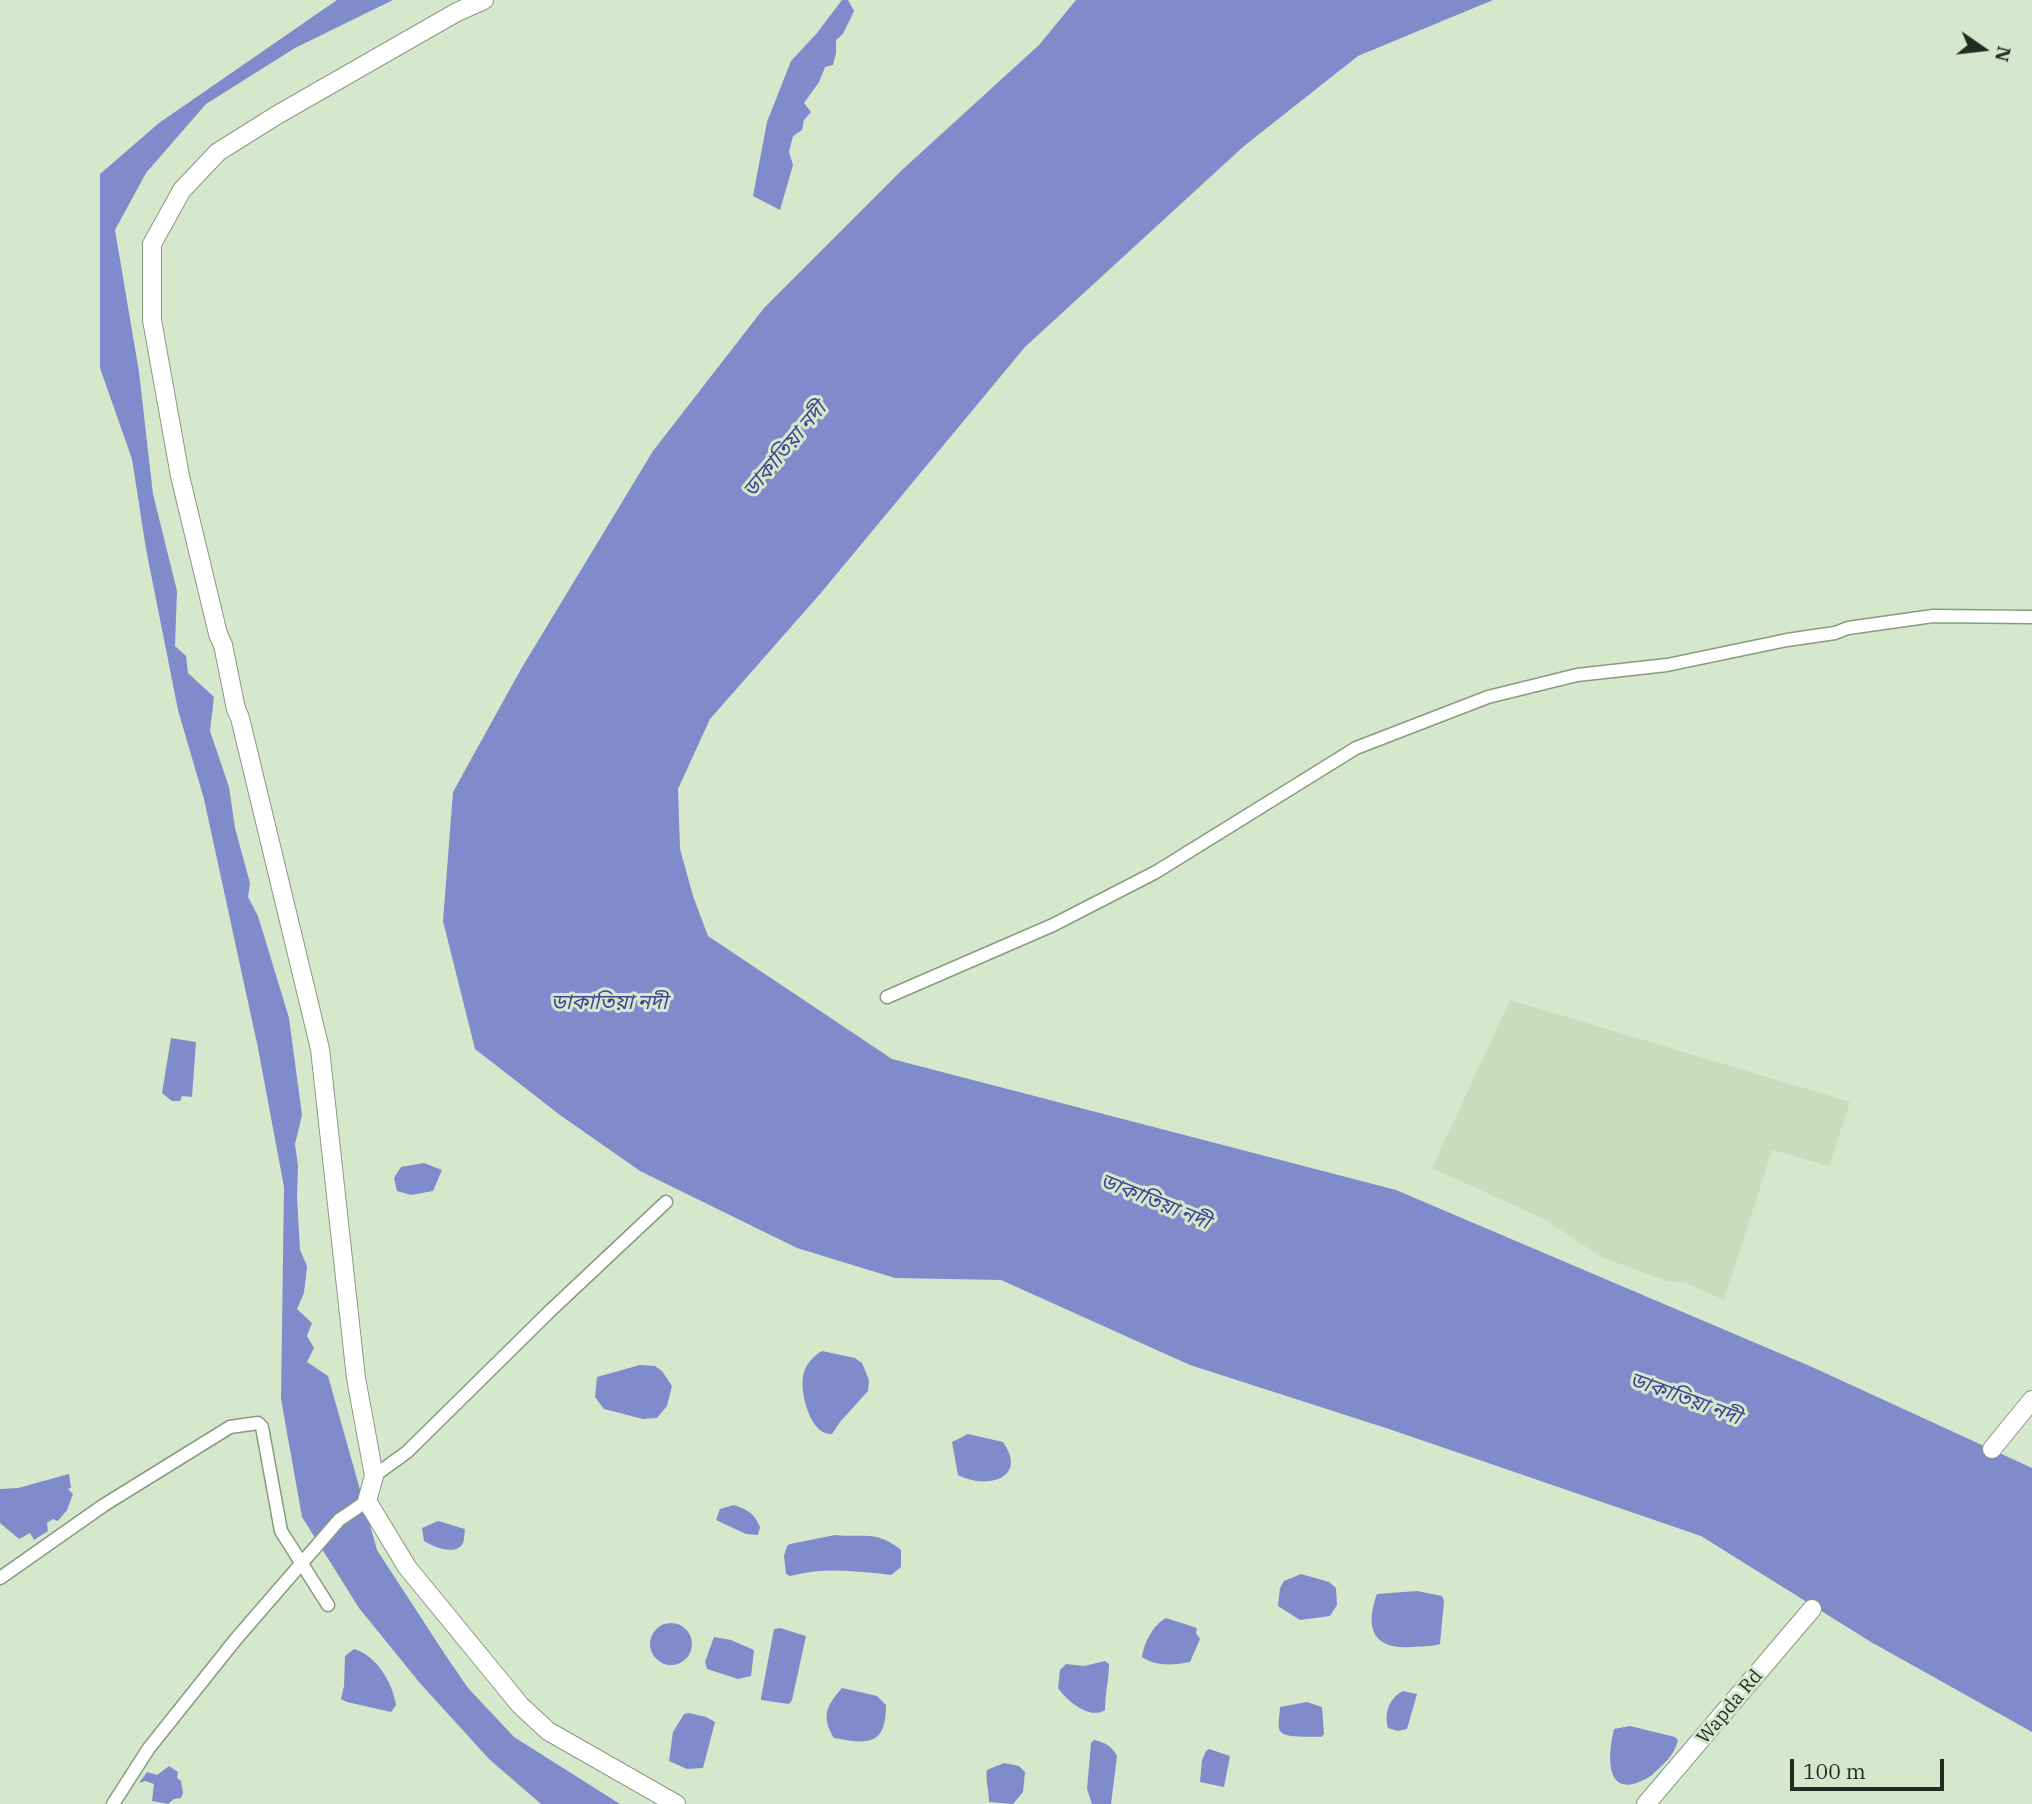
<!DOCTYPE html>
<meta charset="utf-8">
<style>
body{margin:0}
#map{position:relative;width:2032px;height:1804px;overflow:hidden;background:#d5e8cc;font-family:"IBM Plex Serif",serif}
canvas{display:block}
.north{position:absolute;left:1948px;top:14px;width:70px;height:70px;-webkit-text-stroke:5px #d5e8cc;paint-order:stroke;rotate:104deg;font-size:19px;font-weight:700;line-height:28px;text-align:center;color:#242c21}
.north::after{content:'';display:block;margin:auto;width:24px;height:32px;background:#242c21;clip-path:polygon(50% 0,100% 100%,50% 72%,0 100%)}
.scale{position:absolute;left:1790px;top:1759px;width:154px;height:32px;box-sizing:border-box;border:4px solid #242c21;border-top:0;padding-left:9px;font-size:21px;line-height:24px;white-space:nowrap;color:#242c21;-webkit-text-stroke:5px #d5e8cc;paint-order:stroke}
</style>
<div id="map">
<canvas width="2032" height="1804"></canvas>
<div class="north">N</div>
<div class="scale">100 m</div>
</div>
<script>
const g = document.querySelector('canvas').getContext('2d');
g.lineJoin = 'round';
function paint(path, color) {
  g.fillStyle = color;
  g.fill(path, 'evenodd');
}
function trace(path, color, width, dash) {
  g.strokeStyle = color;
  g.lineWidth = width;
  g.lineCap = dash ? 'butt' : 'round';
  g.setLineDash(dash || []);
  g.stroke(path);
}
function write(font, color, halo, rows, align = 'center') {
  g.font = font + ' "IBM Plex Serif","Noto Sans Bengali",serif';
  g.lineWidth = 6;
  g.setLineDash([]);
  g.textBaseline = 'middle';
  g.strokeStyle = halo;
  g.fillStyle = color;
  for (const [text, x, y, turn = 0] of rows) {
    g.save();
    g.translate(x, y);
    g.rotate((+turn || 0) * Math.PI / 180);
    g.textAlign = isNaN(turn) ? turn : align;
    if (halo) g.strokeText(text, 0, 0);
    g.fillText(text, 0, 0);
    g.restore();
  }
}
paint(new Path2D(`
 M1510 1000 1850 1102 1829 1166 1772 1150 1724 1300 1684 1282 1667 1281 1601 1257 1544 1219 1432 1168Z`), '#c6debc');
paint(new Path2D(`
 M337 0H393L295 48 206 104 146 173 115 230 139 372 153 494 177 591 175 646 186 656 188 673 214 697 210 731 229 787 235 828 250 883 248 897 258 916 289 1018 302 1115 295 1144 298 1166 297 1197 300 1250 307 1266 304 1293 297 1309 312 1323 307 1336 314 1348 307 1362 328 1376 377 1550 446 1656 468 1688 514 1737 620 1804H541L489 1759 419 1682 359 1608 302 1517 281 1399 284 1187 258 1048 204 799 178 710 146 549 132 459 100 368V174L159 123Z
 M842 0H848L854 11 843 34 836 40V53L833 65 825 67 819 82 804 103 811 112 804 120 802 130 793 136 789 152 793 165 780 210 753 196 767 122 791 61 817 33Z
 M1076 0H1493L1358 56 1244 146 1025 347 820 594 710 719 678 789 680 849 693 896 708 936 892 1059 1396 1190 1812 1367 2032 1468V1732L1871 1642 1701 1536 1389 1429 1190 1365 1001 1280 895 1278 797 1248 640 1171 560 1115 475 1049 443 921 453 792 521 669 653 451 764 308 902 170 1039 45Z
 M171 1038 196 1042 192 1097 182 1096 180 1101H172L162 1093Z
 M424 1163 442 1170 433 1191 411 1195 397 1191 394 1178 401 1167Z
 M822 1351 855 1358 862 1363 869 1380 868 1391 840 1422 832 1434C811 1436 800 1394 803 1377 804 1366 813 1356 822 1351Z
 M640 1365 655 1366 662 1371 672 1386 667 1406 657 1418 643 1419 604 1409 595 1397 597 1377Z
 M968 1434 1003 1442C1029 1479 985 1490 958 1475L952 1442Z
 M69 1474 71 1488 68 1489 73 1494 67 1510 58 1521 53 1519 47 1523 48 1531 34 1540 30 1533 19 1539 0 1523V1489L18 1488Z
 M734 1505C748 1510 754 1513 760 1527L758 1535 746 1534 716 1520 720 1509Z
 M438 1521 465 1529C464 1534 465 1542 461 1546 452 1555 432 1546 424 1541L422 1528Z
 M835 1535C865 1538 876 1530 901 1550V1567L891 1575C856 1571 824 1567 790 1576L786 1574 784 1556 787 1546 790 1544Z
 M1301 1574 1329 1582 1336 1588 1337 1605 1330 1616 1300 1620 1278 1606 1280 1588 1284 1581Z
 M1417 1591 1442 1596 1444 1601 1440 1644C1431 1647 1421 1646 1412 1647 1374 1650 1364 1629 1377 1594Z
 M1166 1618 1197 1628 1196 1633 1200 1639 1190 1662C1173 1665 1157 1667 1142 1657 1144 1643 1153 1625 1166 1618Z
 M650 1644a21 21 0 1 1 42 0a21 21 0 1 1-42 0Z
 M780 1628 806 1636 792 1700 789 1704 761 1700V1698L774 1629Z
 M714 1637 731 1640 754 1650 751 1676 738 1679 707 1669 705 1662Z
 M354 1649C376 1655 393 1683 396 1705L391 1712 347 1702 341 1699 344 1686 345 1656Z
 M1105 1661 1109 1664C1109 1679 1105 1693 1105 1710 1090 1720 1067 1701 1058 1688L1060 1670 1066 1664 1084 1666Z
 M842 1688 877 1696 886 1705C886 1747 867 1744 834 1738 821 1717 826 1706 842 1688Z
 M1403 1691 1417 1694 1407 1729 1398 1731 1388 1728C1384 1713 1389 1698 1403 1691Z
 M1307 1702 1322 1707 1324 1734 1321 1737C1312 1736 1285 1739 1280 1731 1277 1726 1280 1713 1280 1707Z
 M689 1713 706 1717 715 1722 703 1768 687 1769 669 1761 673 1732 684 1714Z
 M1630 1726 1675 1737 1678 1740C1674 1757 1663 1764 1652 1775 1607 1804 1606 1762 1614 1729Z
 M1094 1740C1104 1742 1112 1746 1117 1756L1111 1804H1092L1087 1789 1091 1743Z
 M1209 1749 1230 1756 1224 1787 1200 1782 1202 1760 1206 1751Z
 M1004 1763 1019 1766 1025 1772 1023 1792 1013 1804 989 1802C989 1792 985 1777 987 1770Z
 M169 1766 178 1772 177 1778 181 1781 183 1793 181 1798 174 1799 168 1804 152 1801 154 1784 145 1781 139 1783 147 1772 157 1775Z`), '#7f8bcb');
const street = new Path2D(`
 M887 997 1053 925 1156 872 1356 748 1488 697 1577 675 1667 665 1787 640 1835 633 1848 628 1933 616 2032 617
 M374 1476 407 1452 550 1311 666 1202
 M0 1578 104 1505 230 1427 258 1423 262 1427 281 1531 328 1605
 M113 1804 149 1748 236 1639 339 1520 367 1501`);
const secondary = new Path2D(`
 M484 0 457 12 277 115 218 152 182 190 152 244V320L180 476 218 634 223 645 236 709 240 718 320 1049 356 1378 374 1476 367 1501 407 1567 520 1705 548 1731 676 1804
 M1992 1449 2032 1400
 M1646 1804 1812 1609`);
trace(street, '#889a80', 15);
trace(secondary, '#889a80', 20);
trace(street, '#fff', 12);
trace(secondary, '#fff', 18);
write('19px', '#242c21', '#d5e8cc', [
 ["Wapda Rd",1730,1707,-50]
]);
write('italic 21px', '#3e4694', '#d5e8cc', [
 ["ডাকাতিয়া নদী",785,450,-50],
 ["ডাকাতিয়া নদী",609,1003],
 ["ডাকাতিয়া নদী",1155,1202,22],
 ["ডাকাতিয়া নদী",1685,1399,20]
]);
</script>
